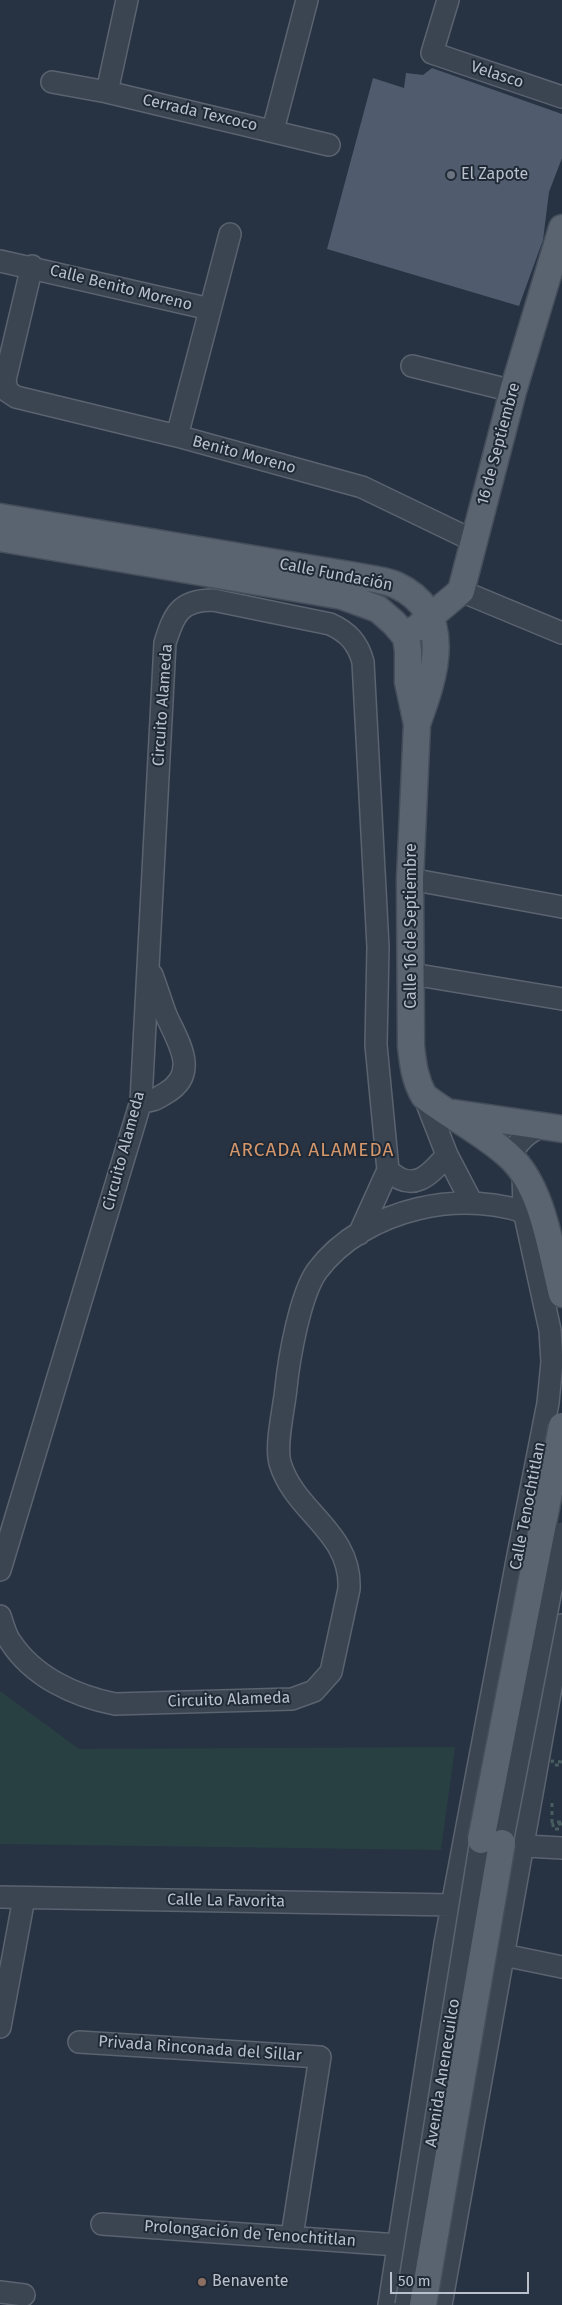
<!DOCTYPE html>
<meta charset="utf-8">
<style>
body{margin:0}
#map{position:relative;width:562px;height:2305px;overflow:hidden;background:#273342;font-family:"Fira Sans",sans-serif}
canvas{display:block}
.scale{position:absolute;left:390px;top:2272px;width:139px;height:22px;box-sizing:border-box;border:2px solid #b9c0cb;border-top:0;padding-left:6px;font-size:15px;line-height:18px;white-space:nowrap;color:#b9c0cb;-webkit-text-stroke:4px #202a37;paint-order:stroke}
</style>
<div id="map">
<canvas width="562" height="2305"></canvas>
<div class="scale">50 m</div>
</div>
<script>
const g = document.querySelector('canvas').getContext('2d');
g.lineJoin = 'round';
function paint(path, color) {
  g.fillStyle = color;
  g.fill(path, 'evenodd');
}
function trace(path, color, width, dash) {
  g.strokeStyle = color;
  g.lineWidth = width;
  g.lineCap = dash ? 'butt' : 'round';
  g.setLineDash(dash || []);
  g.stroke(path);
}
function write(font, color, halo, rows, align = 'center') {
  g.font = font + ' "Fira Sans",sans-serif';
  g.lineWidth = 4;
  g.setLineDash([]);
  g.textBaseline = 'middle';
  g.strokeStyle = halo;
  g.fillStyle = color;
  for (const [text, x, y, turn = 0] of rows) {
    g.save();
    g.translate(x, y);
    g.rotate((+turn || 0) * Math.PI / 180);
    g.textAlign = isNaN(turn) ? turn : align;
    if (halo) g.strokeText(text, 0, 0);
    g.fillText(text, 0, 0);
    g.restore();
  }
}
paint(new Path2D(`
 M0 1691 79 1749 455 1747 441 1850 0 1844Z`), '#294043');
paint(new Path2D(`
 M432 68 562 114V158L549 192 543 240 519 306 327 249 373 78 404 88 406 73 423 75Z`), '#505c6d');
const minor = new Path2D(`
 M448 0 432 53 562 97
 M52 82 107 92 329 145
 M107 92 127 0
 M273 130 307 0
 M0 261 210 309
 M32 266 5 380 7 391 16 397 177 436 362 487 474 541
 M412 366 513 391
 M177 436 230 234
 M461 591 562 633
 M410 879 562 907
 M412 974 562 999
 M141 1101C152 1102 156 1099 166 1093 200 1073 178 1042 166 1015 161 1002 157 988 152 975
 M447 1155 472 1203
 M510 1156C518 1142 527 1132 543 1126
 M388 1170C413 1194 430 1175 447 1155L424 1096
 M0 1570 141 1101 165 643C174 614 180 600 213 600L330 624C348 632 358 643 363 662L378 947 376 1045 388 1170 359 1234
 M0 1616C3 1624 5 1634 10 1641 33 1677 75 1696 115 1704L292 1699 314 1691 331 1672 349 1589C352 1532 295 1513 280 1463 275 1444 284 1409 286 1388 289 1358 300 1295 317 1271 364 1208 466 1186 537 1217
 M509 1845 562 1848
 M0 1897 452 1905
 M489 1952 562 1967
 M0 2027 24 1898
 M79 2042 320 2057 292 2236
 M102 2224 398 2245
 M0 2292 24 2295
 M389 2305 445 1943 519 1550 548 1403 552 1362 550 1330 524 1211 523 1174
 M441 2305 562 1625`);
const major = new Path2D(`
 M0 517 350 575C364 578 383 579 396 585 456 613 435 675 417 724
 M0 538 342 596 378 609 394 623 406 637 408 651V682L417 724 410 879 411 1046C413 1065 415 1080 424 1096 451 1117 484 1133 509 1156 543 1186 551 1252 562 1294
 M417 628 461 591 513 391 562 228
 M454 1113 562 1129`);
trace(minor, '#5a636f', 24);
trace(major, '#454e5b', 29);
trace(new Path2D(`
 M552 1803V1822H562`), '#485d5f', 3, [4, 4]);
trace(minor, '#3b4552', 21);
trace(major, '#5a6471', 26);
const minorBridge = new Path2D(`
 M502 1843 562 1533
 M406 2305 481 1840`);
const majorBridge = new Path2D(`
 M481 1840 562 1426
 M423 2305 502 1843`);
trace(minorBridge, '#5a636f', 24, []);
trace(majorBridge, '#454e5b', 29, []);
trace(new Path2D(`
 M562 1762 552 1761 553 1765H562
 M562 1824H553V1829H562`), '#485d5f', 3, [4, 4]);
trace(minorBridge, '#3b4552', 21);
trace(majorBridge, '#5a6471', 26);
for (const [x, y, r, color] of [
 [451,175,5,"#6b7280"],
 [202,2282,5,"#8d6e63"]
]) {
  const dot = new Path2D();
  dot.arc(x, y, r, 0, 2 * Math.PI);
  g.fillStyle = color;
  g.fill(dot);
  trace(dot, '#202a37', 2);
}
write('16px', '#b9c0cb', '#202a37', [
 ["Velasco",497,75,18],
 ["Cerrada Texcoco",200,113,13],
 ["Calle Benito Moreno",121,288,14],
 ["16 de Septiembre",499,444,-75],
 ["Benito Moreno",244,455,15],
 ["Calle Fundación",336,575,11],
 ["Circuito Alameda",163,705,-86],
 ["Calle 16 de Septiembre",412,926,-90],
 ["Circuito Alameda",124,1151,-75],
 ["Calle Tenochtitlan",528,1506,-79],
 ["Circuito Alameda",229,1700,-2],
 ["Calle La Favorita",226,1901,1],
 ["Privada Rinconada del Sillar",200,2049,4],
 ["Avenida Anenecuilco",443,2073,-81],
 ["Prolongación de Tenochtitlan",250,2234,4]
]);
write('16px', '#b9c0cb', '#202a37', [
 ["El Zapote",461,175],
 ["Benavente",212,2282]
], 'left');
g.letterSpacing = '1px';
write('19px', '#d4976b', '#202a37', [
 ["ARCADA ALAMEDA",312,1151]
]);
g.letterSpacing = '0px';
</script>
